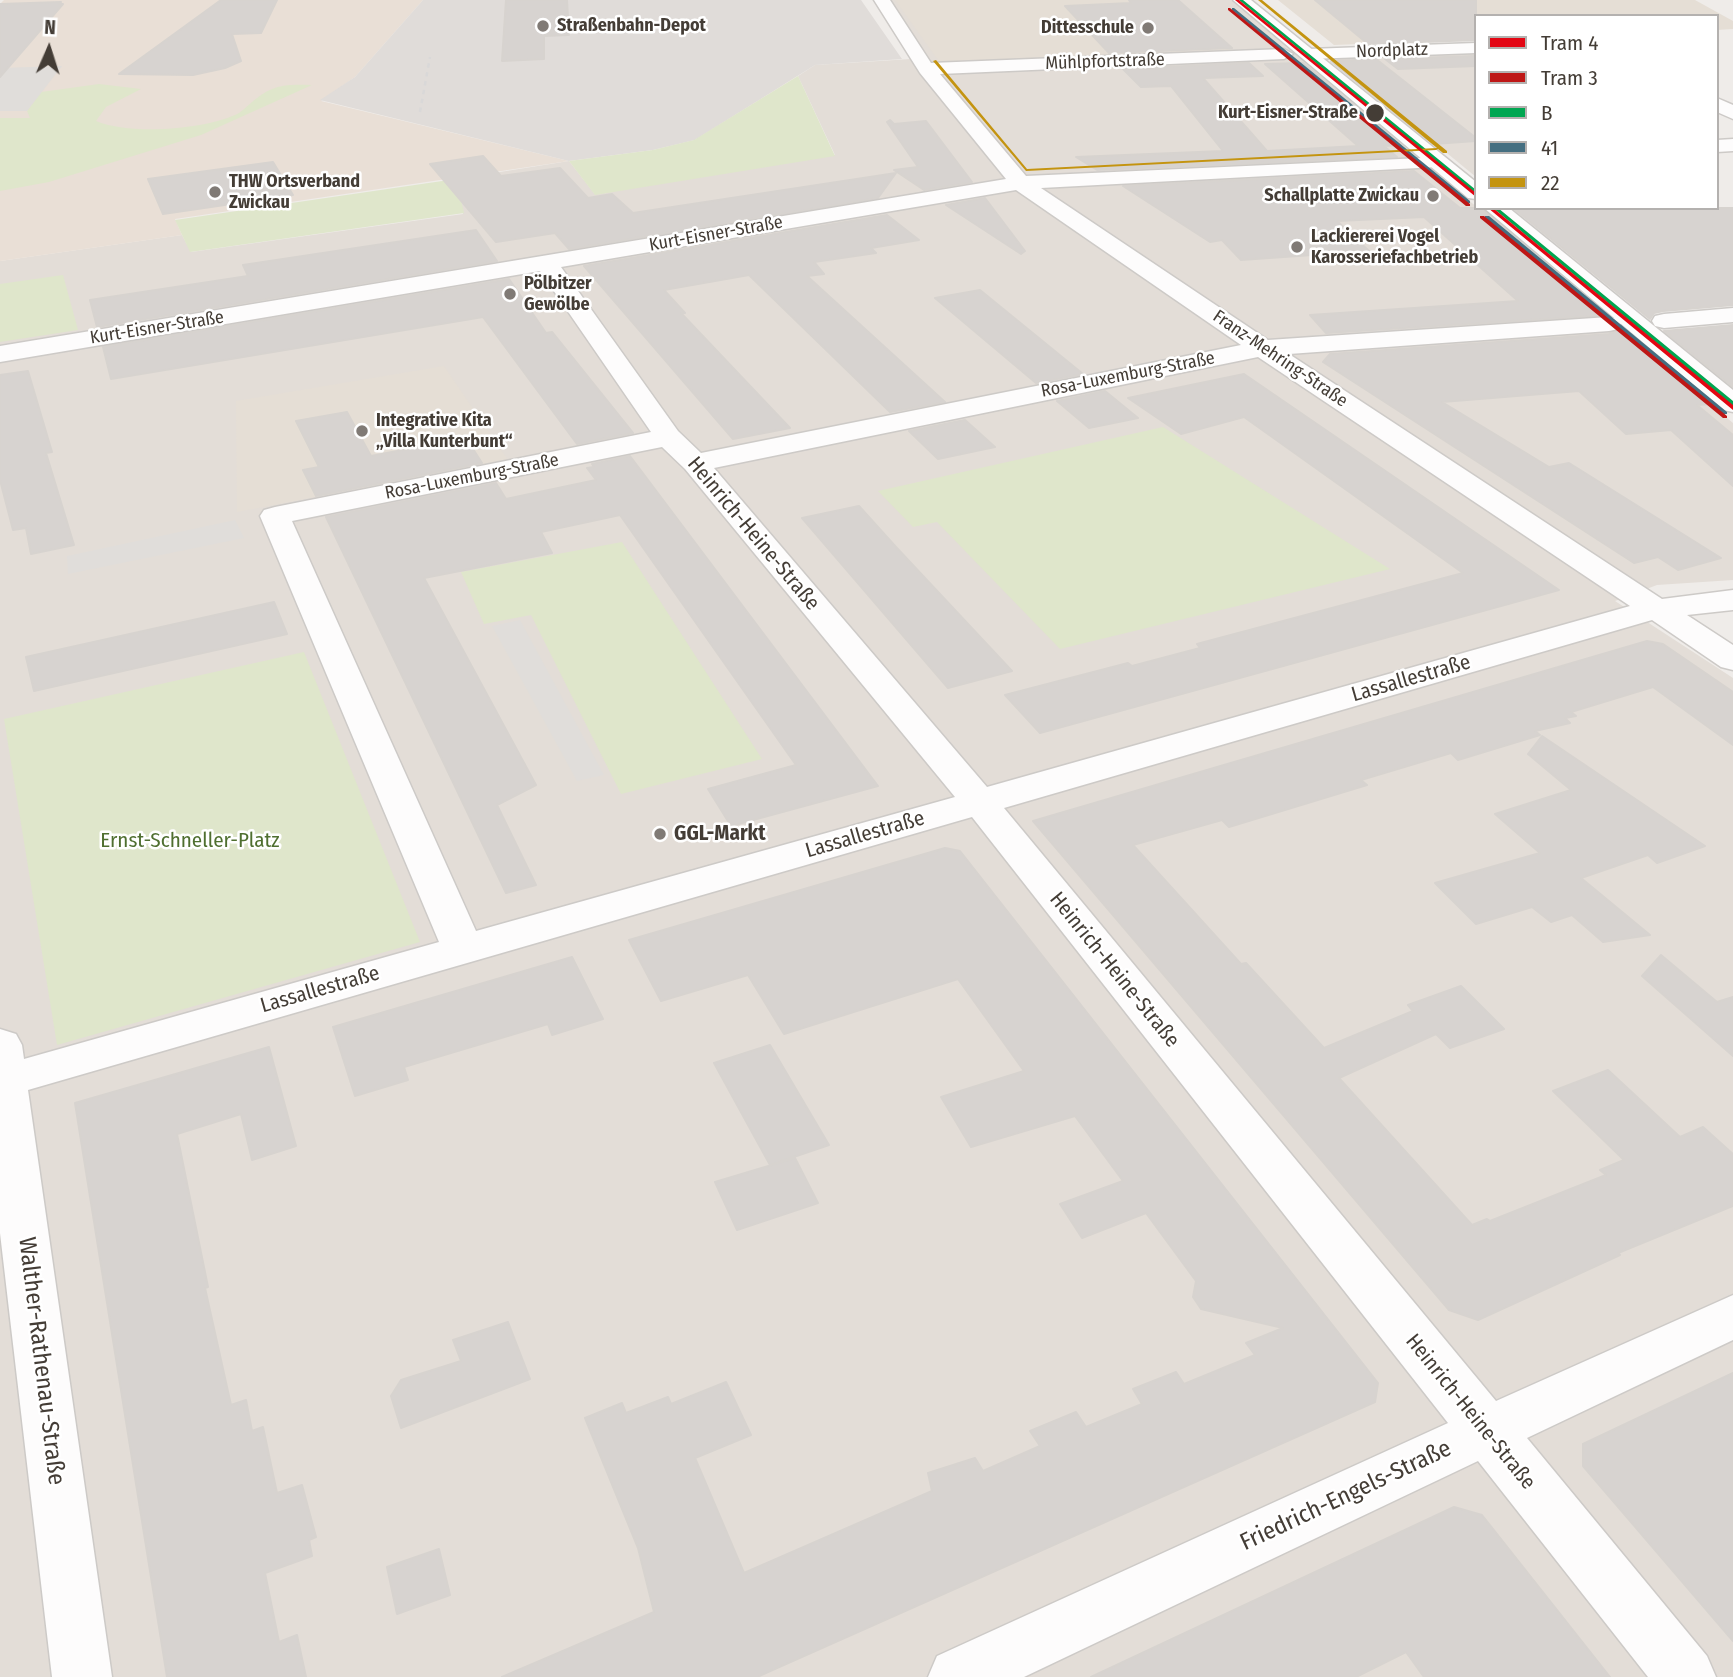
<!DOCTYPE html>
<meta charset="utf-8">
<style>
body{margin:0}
#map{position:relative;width:1733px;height:1677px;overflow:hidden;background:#efece9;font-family:"Fira Sans Condensed",sans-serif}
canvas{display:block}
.legend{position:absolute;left:1474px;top:14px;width:245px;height:196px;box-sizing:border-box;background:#fff;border:2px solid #b4b1af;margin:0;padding:9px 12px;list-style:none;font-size:21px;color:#443d36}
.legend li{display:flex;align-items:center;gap:14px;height:35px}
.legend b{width:35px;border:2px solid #b4b1af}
.north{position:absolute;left:14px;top:14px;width:70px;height:70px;-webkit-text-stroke:5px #fff;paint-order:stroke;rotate:3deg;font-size:19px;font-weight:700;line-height:28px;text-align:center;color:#443d36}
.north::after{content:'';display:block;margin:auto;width:24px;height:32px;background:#443d36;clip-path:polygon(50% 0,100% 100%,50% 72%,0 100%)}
</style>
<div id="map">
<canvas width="1733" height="1677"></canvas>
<ul class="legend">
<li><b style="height:9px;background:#e30613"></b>Tram 4</li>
<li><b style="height:9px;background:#be1716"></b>Tram 3</li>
<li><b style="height:9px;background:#00a651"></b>B</li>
<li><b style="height:9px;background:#456f81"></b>41</li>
<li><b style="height:9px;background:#c49410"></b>22</li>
</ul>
<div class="north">N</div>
</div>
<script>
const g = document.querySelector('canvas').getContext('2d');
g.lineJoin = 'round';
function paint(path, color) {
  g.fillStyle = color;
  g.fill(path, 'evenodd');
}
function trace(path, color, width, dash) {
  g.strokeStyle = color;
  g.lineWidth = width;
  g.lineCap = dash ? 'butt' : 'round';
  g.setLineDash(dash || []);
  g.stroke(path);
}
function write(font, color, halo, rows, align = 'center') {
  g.font = font + ' "Fira Sans Condensed",sans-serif';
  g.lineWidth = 5;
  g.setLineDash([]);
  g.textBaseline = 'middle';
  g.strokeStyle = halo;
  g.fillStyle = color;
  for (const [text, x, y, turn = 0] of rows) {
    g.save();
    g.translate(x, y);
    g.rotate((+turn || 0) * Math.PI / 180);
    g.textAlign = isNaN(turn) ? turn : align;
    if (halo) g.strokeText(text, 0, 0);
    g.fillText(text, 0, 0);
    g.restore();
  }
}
paint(new Path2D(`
 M890 0H1231L1733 423V580L1657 585 1615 601 1733 678V1677H0V261L182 235 191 252 463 214 456 179 569 161 595 194 835 155 798 76 815 65 927 58Z
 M1476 50V177L1335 61 1342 56Z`), '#e3ddd7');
paint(new Path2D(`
 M4 0H423L355 77 321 101 569 161 175 219 182 235 0 261V4Z`), '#e9dfd6');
paint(new Path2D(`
 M423 0H861L902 59 815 65 695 140 653 150 569 161 320 100 355 77Z`), '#e0dcd9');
paint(new Path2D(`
 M895 0H1178L1229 50 940 63Z
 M1278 0H1695L1733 21V29L1717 30V16H1476V39L1334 45Z
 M444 366 508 460 237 512 236 401Z`), '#e5ded5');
paint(new Path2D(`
 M798 76 835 156 595 195 569 161 653 150 694 140Z
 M99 84 141 89 106 107 96 121C129 135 201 130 235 115 241 113 247 106 252 102 273 84 286 84 312 85L201 135 49 182 0 191V118H30L27 111 41 92Z
 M456 179 464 213 190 252 175 220Z
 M63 275 78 330 0 342V284Z
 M1163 427 1390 569 1060 649 937 522 913 527 878 491Z
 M622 542 762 759 621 794 531 615 484 624 461 572Z
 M304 652 420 942 57 1045 4 719Z`), '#dfe6cb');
paint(new Path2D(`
 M62 66 27 111H0V68Z
 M235 520 244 538 68 574 67 556Z
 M520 620 604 775 577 781 492 626Z`), '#e0ddda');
const building = new Path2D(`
 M221 0H277L261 33 232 34 241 61 225 68 193 75 119 74Z
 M506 0H567L569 35 544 36V59L502 61Z
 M1129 0H1178L1232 48 1109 53 1065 6 1131 3Z
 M1315 0H1476V40L1368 44Z
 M61 2 59 4H63L0 77V4Z
 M1476 56V66L1398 69 1385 59Z
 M1376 59 1476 138V141L1433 144 1331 61Z
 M1249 63 1263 76 1203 78 1267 151 1358 146 1265 64 1303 63 1401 145 1384 146 1397 157 1097 170 1076 157 1223 151 1171 86 1141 87 1123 69Z
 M890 120 894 124 926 121 972 182 924 190 894 170 918 167 887 122Z
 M483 156 501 176 560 168 588 198 612 194 633 213 896 173 878 198 569 249 555 233 496 242 430 164Z
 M273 162 293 195 163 214 148 179Z
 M1414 171 1460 208H1481L1606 315 1326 333 1310 315 1518 301 1424 217 1337 221 1369 251 1241 260 1222 240 1210 242 1123 186Z
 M985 198 1025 251 1021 254 946 205Z
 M1513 208H1733V305L1663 311 1654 313 1650 319Z
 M887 215 919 240 871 248 876 253 814 262 824 274 807 276 945 402 890 412 749 275 664 290 685 313H681L790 428 733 439 584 266Z
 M476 230 497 261 97 327 90 300 248 276 243 265Z
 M509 279 546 333 552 332 633 433 577 444 483 317 111 379 103 347Z
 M980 290 991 299 1083 374 1036 383 935 298Z
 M1733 325V387L1664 331Z
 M1622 328 1711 404 1697 405 1733 435V486L1671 430 1626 434 1579 391 1442 402 1549 467 1569 463 1721 558 1678 570 1658 557 1634 563 1323 362 1330 354 1609 334Z
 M28 371 52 452 46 453 74 545 31 554 26 528 13 530 0 480V375Z
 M1244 374 1559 590 1040 733 1005 695 1128 663 1132 666 1200 648 1197 644 1463 573 1244 417 1181 434 1128 398Z
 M1105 391 1138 418 1089 428 1057 401Z
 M347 412 371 456 466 438 482 463 316 496 303 470 319 467 296 421Z
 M965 420 995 447 938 459 909 431Z
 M630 456 878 786 731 826 708 789 796 765 620 515 541 532 552 553 424 578 536 785 497 805 536 885 506 893 326 517 496 483 506 499 596 480 587 468 594 467 592 464Z
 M859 506 896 547 1012 671 948 688 802 518Z
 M274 602 287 634 34 691 26 657Z
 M1647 641 1663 644 1733 692V745L1653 687 1571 712 1576 716 1565 718 1570 723 1535 731 1540 735 1458 760 1451 753 1361 780 1367 785 1229 827 1222 820 1133 845 1241 964 1246 963 1324 1048 1413 1011 1408 1005 1461 986 1504 1029 1450 1048 1436 1034 1339 1078 1472 1225 1487 1219 1490 1221 1606 1175 1600 1170 1624 1160 1553 1091 1608 1070 1680 1137 1703 1127 1733 1154V1206L1618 1253 1620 1255 1478 1320 1449 1310 1033 821Z
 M1542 736 1705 846 1657 863 1648 855 1581 878 1650 935 1603 942 1572 915 1551 922 1532 907 1476 924 1435 883 1540 853 1495 814 1571 790 1528 754Z
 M945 848 960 851 1378 1383 1375 1402 757 1677H502L654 1612 638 1548 585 1418 622 1403 626 1413 668 1397 671 1404 726 1382 751 1435 695 1458 744 1573 932 1491 928 1473 975 1458 983 1471 1040 1446 1030 1431 1076 1412 1086 1427 1142 1404 1133 1389 1176 1372 1184 1384 1211 1373 1255 1355 1246 1343 1283 1328 1201 1309 1193 1297 1196 1281 1146 1213 1082 1238 1060 1204 1123 1181 1075 1116 971 1147 941 1097 1024 1071 958 979 784 1034 748 975 661 1001 629 940Z
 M1661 955 1717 1002 1733 997V1056L1642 976Z
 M572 957 603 1019 552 1035 548 1024 404 1067 408 1080 355 1096 333 1027Z
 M770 1045 829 1145 770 1165 714 1063Z
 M269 1047 296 1146 252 1160 241 1114 177 1134 208 1287 205 1288 231 1405 246 1400 252 1431 263 1427 277 1493 302 1485 316 1537 309 1540 312 1556 265 1573 279 1642 297 1635 306 1677H167L75 1103Z
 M795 1158 818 1203 737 1230 715 1182Z
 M508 1322 530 1379 401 1428 391 1396 401 1380 461 1361 453 1340Z
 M1733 1373V1641L1583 1466V1444Z
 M1454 1507 1482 1515 1610 1677H1424L1406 1652 1356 1677H1091Z
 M439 1549 450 1595 397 1614 387 1567Z`);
paint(building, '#d7d3d0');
trace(building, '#d7d3cf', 2);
const minor = new Path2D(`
 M874 0H890L931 63 1284 49 1293 54 1284 59 940 74 1026 176 1444 157 1447 161 1444 165 1437 167 1041 188 1268 340 1609 317 1618 319 1621 324 1618 329 1609 331 1289 354 1662 599 1733 590V610L1687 615 1733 645V670L1721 667 1652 620 1004 808 1496 1401 1733 1295V1340L1527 1438 1707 1656 1716 1677H1648L1478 1461 1024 1677H928L937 1656 1448 1423 972 817 28 1090 112 1677H52L0 1233V1029L16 1034 22 1045 24 1059 439 942 260 516 264 510 275 507 651 432 540 271 0 362V346L1006 179 920 73ZM1016 190 1241 345 701 453 678 431 561 267ZM1258 357 1630 606 987 787 714 468ZM662 447 685 469 955 797 476 931 292 521Z
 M1476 43V53L1309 59 1300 54 1309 49Z
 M1717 98 1733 105V119L1717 112Z
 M1733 139V151L1717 152V140Z
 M1733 308V322L1664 328 1655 326 1652 321 1655 316 1664 314Z`);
const tertiary = new Path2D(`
 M1233 0H1251L1476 182V199L1468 198Z
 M1484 208H1509L1733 390V412L1723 410Z`);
trace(minor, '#cdcac7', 3);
trace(tertiary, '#cdcac7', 3);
paint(minor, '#fdfcfc');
paint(tertiary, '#fdfcfc');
trace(new Path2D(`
 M420 112 430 57`), '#d9d8d8', 2.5, [4.5, 4.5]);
paint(new Path2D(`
 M1239 0H1243L1476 190V194Z
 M1493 208H1498L1733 401V406Z`), '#00a651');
paint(new Path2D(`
 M1232 8H1234L1470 201V203H1466L1232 10Z
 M1485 216H1489L1727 412V414H1723L1485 218Z`), '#456f81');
paint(new Path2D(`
 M1258 0H1262L1447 151V153H1443L1438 149 1436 150 1026 171 933 61 936 60 1027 169 1437 148Z`), '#c49410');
paint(new Path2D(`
 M1235 0H1239L1476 193V197Z
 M1488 208H1493L1733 405V410Z`), '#e30613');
paint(new Path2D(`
 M1228 8H1230L1470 204V206H1466L1228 10Z
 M1480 216H1484L1727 416V418H1723L1480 218Z`), '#be1716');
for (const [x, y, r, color] of [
 [543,26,7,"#807a75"],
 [1148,28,7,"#807a75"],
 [1375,113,10,"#443d36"],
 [215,192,7,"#807a75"],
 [1433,196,7,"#807a75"],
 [1297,247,7,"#807a75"],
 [510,294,7,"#807a75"],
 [362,431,7,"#807a75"],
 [660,834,7,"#807a75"]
]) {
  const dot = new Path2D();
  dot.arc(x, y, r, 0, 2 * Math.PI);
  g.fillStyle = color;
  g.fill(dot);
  trace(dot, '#fff', 2.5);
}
write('bold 18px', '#443d36', '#fff', [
 ["Straßenbahn-Depot",557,26],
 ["Dittesschule",1134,28,"right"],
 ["THW Ortsverband",229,182],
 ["Zwickau",229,203],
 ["Schallplatte Zwickau",1419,196,"right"],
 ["Lackiererei Vogel",1311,237],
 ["Karosseriefachbetrieb",1311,258],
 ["Pölbitzer",524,284],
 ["Gewölbe",524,305],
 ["Integrative Kita",376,421],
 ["„Villa Kunterbunt“",376,442]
], 'left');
write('18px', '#443d36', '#fff', [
 ["Nordplatz",1392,51,-2],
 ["Mühlpfortstraße",1105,62,-2],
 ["Kurt-Eisner-Straße",716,234,-10],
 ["Kurt-Eisner-Straße",157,328,-9],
 ["Franz-Mehring-Straße",1280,359,34],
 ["Rosa-Luxemburg-Straße",1128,375,-11],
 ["Rosa-Luxemburg-Straße",472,477,-11]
]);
write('bold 18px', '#443d36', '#fff', [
 ["Kurt-Eisner-Straße",1358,113]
], 'right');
write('21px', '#443d36', '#fff', [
 ["Heinrich-Heine-Straße",753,534,50],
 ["Lassallestraße",1411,679,-16],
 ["Lassallestraße",865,835,-16],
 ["Heinrich-Heine-Straße",1114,970,51],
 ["Lassallestraße",320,990,-16],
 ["Heinrich-Heine-Straße",1470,1412,51]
]);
write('bold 21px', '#443d36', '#fff', [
 ["GGL-Markt",674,834]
], 'left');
write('21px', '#4f6f30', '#fff', [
 ["Ernst-Schneller-Platz",190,841]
]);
write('24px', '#443d36', '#fff', [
 ["Walther-Rathenau-Straße",41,1361,83],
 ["Friedrich-Engels-Straße",1346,1496,-25]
]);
</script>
